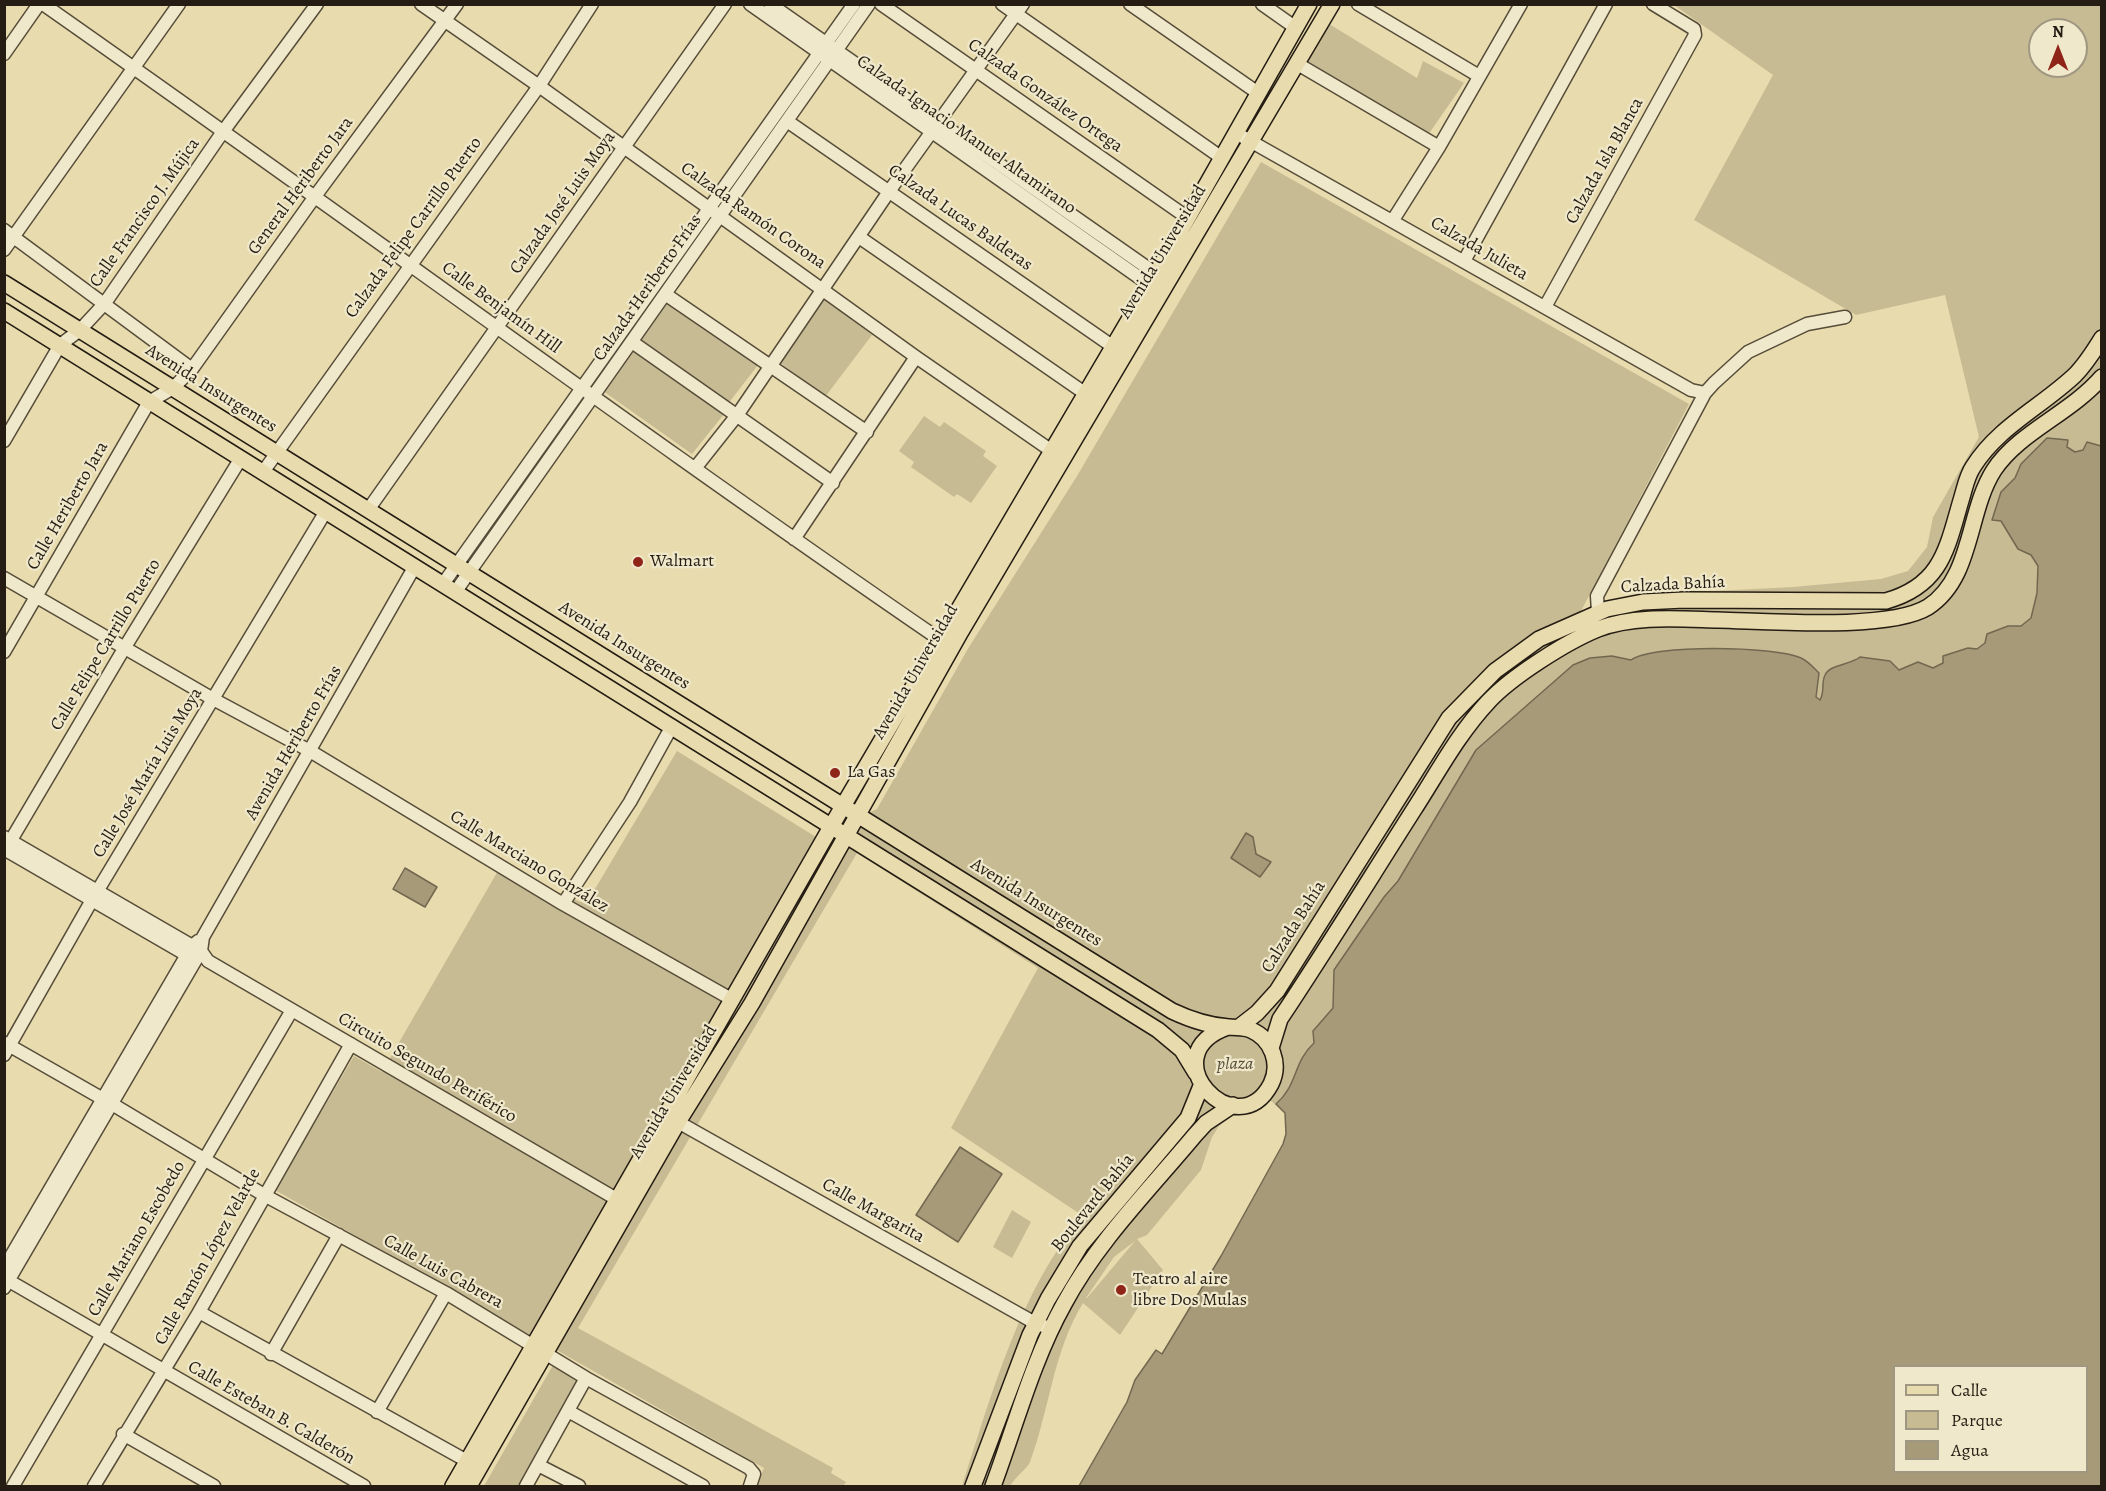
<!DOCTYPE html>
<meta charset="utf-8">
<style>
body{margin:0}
#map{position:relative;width:2106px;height:1491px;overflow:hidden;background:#e8dbae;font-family:Alegreya,serif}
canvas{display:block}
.frame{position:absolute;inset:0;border:6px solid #251d13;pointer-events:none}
.legend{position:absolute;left:1893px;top:1365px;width:195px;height:108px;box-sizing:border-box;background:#f0e8ca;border:2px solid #9f9781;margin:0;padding:8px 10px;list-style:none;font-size:18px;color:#251d13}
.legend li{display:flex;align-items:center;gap:12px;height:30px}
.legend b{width:30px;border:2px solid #9f9781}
.north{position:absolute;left:2028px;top:18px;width:60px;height:60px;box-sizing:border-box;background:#f0e8ca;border:2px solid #9f9781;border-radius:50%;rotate:0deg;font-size:16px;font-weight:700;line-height:24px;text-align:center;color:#251d13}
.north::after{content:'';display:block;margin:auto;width:21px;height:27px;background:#8f2418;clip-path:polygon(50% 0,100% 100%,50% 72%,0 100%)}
</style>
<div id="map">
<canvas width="2106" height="1491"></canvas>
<div class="frame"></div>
<ul class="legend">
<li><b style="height:8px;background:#e8dbae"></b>Calle</li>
<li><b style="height:16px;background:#c7bb94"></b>Parque</li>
<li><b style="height:16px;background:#a69a79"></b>Agua</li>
</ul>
<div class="north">N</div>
</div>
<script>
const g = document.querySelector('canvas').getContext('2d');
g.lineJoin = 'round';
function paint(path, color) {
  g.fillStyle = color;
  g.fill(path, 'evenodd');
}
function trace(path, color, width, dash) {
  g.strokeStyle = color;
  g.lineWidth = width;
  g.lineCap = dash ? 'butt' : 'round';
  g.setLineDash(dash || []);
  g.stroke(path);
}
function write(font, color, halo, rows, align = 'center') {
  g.font = font + ' Alegreya,serif';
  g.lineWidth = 4.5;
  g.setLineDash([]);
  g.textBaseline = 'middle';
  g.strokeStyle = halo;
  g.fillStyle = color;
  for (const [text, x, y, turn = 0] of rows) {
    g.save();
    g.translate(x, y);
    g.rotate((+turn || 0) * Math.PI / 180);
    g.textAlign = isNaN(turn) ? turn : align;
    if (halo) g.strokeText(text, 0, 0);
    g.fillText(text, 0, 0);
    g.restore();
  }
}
paint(new Path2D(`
 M1674 5H2101V1486H1079L1127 1402 1135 1380 1156 1350 1162 1354 1221 1256 1283 1144 1286 1134 1285 1113 1271 1101 1241 1109 1219 1126 1212 1137 1201 1170 1147 1235 1137 1239 1163 1270 1120 1335 1083 1303C1053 1352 1050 1408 1030 1462 1027 1469 1015 1477 1010 1486H962C991 1396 1020 1289 1083 1216L951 1128 1038 968 857 853 578 1328 833 1468 831 1473 846 1482 843 1486H756L764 1468 275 1190 354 1056 382 1072 499 869 586 904 677 751 816 837 877 809 969 647 1077 476 1261 162 1689 404 1580 613 1655 594 1793 587 1881 579 1908 571 1927 547 1933 517 1979 437 1945 295 1856 315 1694 220 1773 75ZM2040 30H2076V66H2040ZM1135 1241 1087 1298H1086L1114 1257ZM1894 1366H2086V1472H1894Z
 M1326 22 1417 78 1423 61 1464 83 1428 135 1299 61Z
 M825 299 872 335 825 397 778 361Z
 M663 300 758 365 724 409 635 342Z
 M630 349 724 414 692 454 603 391Z
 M924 416 940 427 944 422 986 451 983 456 997 466 971 503 957 494 954 497 911 467 914 462 899 451Z
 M1012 1210 1031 1222 1012 1258 993 1247Z
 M553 1365 581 1380 521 1486H484Z`), '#c7bb94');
const water = new Path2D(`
 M2047 438 2068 440 2067 447 2075 452 2083 450 2087 442 2101 446V1486H1079L1127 1402 1135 1380 1156 1350 1162 1354 1221 1256 1283 1144 1286 1134 1285 1113 1276 1104C1298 1085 1293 1062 1314 1043L1313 1031 1333 1008 1334 970 1384 897 1398 881 1476 750 1573 665 1590 658 1612 656 1631 660C1652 644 1775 646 1801 658 1808 661 1814 668 1819 673L1816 697 1820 700C1825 692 1821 683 1825 675 1830 664 1851 665 1860 657L1890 661 1899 670 1918 662 1933 668 1943 663V656L1968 648 1977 649 1985 643 1987 634 2008 626H2021L2031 618 2037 593 2038 566 2031 555 2018 549 2001 521 1992 520 2001 492 2015 478 2021 464ZM1894 1366H2086V1472H1894Z
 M1246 833 1253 837 1256 854 1271 862 1260 877 1231 858Z
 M405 868 437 887 425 907 393 889Z
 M960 1147 1002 1174 958 1242 916 1215Z`);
paint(water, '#a69a79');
trace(water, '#726850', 1.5);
const minor = new Path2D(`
 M43 4C343 214 637 432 939 639
 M421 4 539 86 916 357 1059 456
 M750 4 1157 290
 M770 4 1162 278
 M881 4 1188 218
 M1002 4 1222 158
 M1130 4 1258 93
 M1262 4 1296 28
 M1358 4 1479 76
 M4 54 39 4
 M1296 63 1439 147
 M787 121 1112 346
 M1236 133 1691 390 1705 393
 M1393 220 1439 147 1521 4
 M4 230 192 369
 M859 237 1086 394
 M4 250 179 4
 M1464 261 1606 4
 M665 294 867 432
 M1545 307 1695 35 1694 29 1653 4
 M632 342 833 483
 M4 441 60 345 80 330 105 303 222 133 317 4
 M696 467 738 414 890 190 1023 4
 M263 472 539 86 592 4
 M368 510 725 4
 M794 539 916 357
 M4 578 213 699 310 751 563 904 733 1000
 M443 584 854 4
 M456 591 869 4
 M1598 612 1597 596 1705 393 1714 383 1748 352 1807 324 1845 317
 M4 652 149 402 173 388 192 369 316 195 457 4
 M4 837 201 951 208 961 625 1204
 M4 849 192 958
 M4 852 125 647 241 458
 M563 904 630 802 672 726
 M5 1043 103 1099
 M4 1055 92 900 326 511
 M112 1104 264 1195 446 1293 586 1378 749 1468 754 1474 750 1486
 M678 1122 1035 1323 1052 1329
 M4 1268 192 946 198 941
 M4 1278 364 1486
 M4 1288 201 951 203 937 415 566
 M199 1312 467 1461
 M271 1354 339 1235
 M568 1411 703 1486
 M377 1412 446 1293
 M123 1434 214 1486
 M538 1465 579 1486
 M13 1486 292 1010
 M94 1486 199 1312 351 1044
 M526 1486 586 1378`);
const major = new Path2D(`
 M4 283 1172 1011C1189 1019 1210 1026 1229 1027 1237 1028 1244 1027 1251 1030 1272 1039 1281 1064 1271 1084 1237 1149 1148 1055 1228 1027
 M4 311 1158 1030 1182 1050 1196 1073
 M1239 1027 1257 1013 1277 991 1449 718 1495 671 1539 639 1607 609 1643 602 1684 600 1886 601C1943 585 1947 547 1962 497 1965 487 1967 476 1973 467 1998 427 2041 407 2075 375 2085 365 2094 351 2102 338
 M1271 1048 1280 1019C1326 950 1369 880 1413 811 1437 774 1458 734 1488 702 1511 677 1566 642 1598 629 1634 615 1680 619 1718 620 1766 621 1889 631 1928 607 1973 578 1967 512 1994 470 2019 432 2070 414 2102 377
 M453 1486 843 806 1156 274 1309 4
 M469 1486 678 1122 752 1003 960 633 1332 4
 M973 1486 1030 1335 1048 1299 1080 1246 1188 1118 1201 1086
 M993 1486C1015 1427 1033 1359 1064 1304 1097 1242 1150 1189 1195 1135L1206 1123 1233 1105`);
trace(minor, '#564c3a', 15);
trace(major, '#251d13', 18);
trace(minor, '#f0e8ca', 12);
trace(major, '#e8dbae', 15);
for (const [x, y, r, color] of [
 [638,562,6,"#8f2418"],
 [835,773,6,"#8f2418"],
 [1121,1290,6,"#8f2418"]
]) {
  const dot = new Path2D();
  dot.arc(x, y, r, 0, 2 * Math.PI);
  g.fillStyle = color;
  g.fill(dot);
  trace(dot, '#f0e8ca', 2);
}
write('18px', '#251d13', '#f0e8ca', [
 ["Calzada González Ortega",1045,96,35],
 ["Calzada Ignacio Manuel Altamirano",966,135,35],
 ["Calzada Isla Blanca",1605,161,-61],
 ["General Heriberto Jara",301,186,-54],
 ["Calzada José Luis Moya",563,203,-55],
 ["Calle Francisco J. Mújica",145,213,-55],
 ["Calzada Ramón Corona",753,216,35],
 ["Calzada Lucas Balderas",960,218,35],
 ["Calzada Felipe Carrillo Puerto",414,228,-54],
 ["Calzada Julieta",1479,249,30],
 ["Avenida Universidad",1163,252,-59],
 ["Calzada Heriberto Frías",648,288,-55],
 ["Calle Benjamín Hill",501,308,36],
 ["Avenida Insurgentes",211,389,32],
 ["Calle Heriberto Jara",68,506,-60],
 ["Calzada Bahía",1673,585,-3],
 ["Calle Felipe Carrillo Puerto",106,645,-59],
 ["Avenida Insurgentes",624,646,32],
 ["Avenida Universidad",916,672,-60],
 ["Avenida Heriberto Frías",294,743,-60],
 ["Calle José María Luis Moya",148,773,-59],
 ["Calle Marciano González",529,862,31],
 ["Avenida Insurgentes",1036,903,32],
 ["Calzada Bahía",1294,927,-58],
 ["Circuito Segundo Periférico",427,1068,30],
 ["Avenida Universidad",674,1092,-59],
 ["Boulevard Bahía",1093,1203,-51],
 ["Calle Margarita",873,1211,29],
 ["Calle Mariano Escobedo",137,1239,-60],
 ["Calle Ramón López Velarde",208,1257,-61],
 ["Calle Luis Cabrera",443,1272,29],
 ["Calle Esteban B. Calderón",271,1413,30]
]);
write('18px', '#251d13', '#f0e8ca', [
 ["Walmart",650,562],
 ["La Gas",847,773],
 ["Teatro al aire",1133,1280],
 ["libre Dos Mulas",1133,1301]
], 'left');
write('italic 18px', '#564c3a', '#f0e8ca', [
 ["plaza",1235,1065]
]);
</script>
